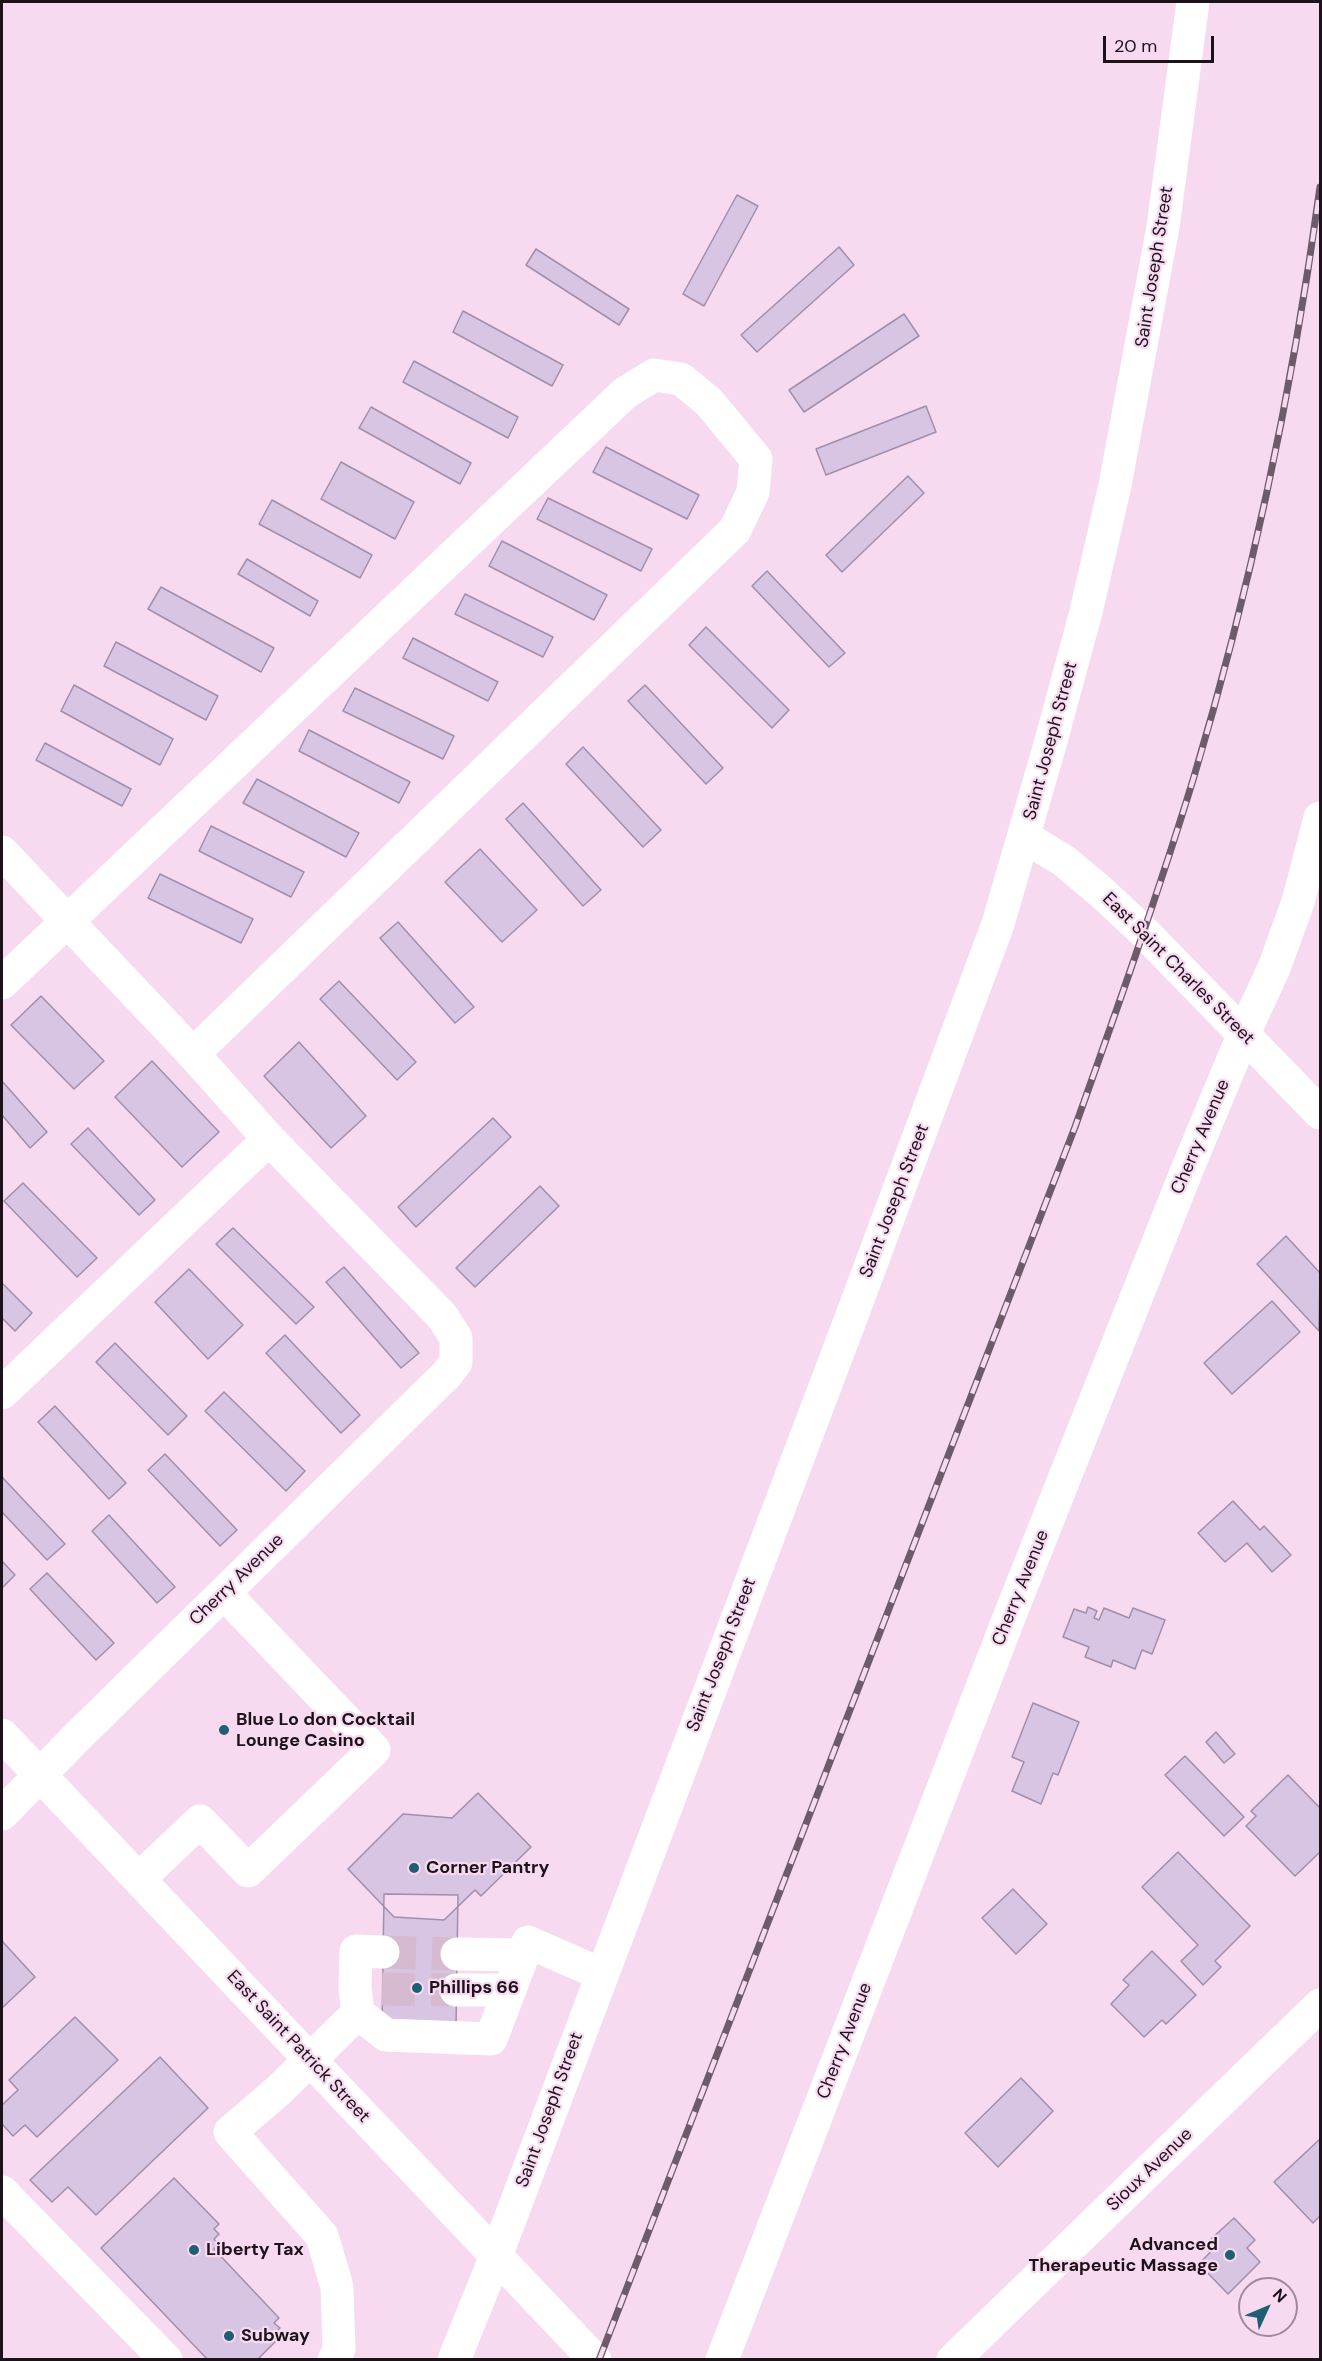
<!DOCTYPE html>
<style>
body{margin:0}
#map{position:relative;width:1322px;height:2361px;overflow:hidden;background:#f7d9f0;font-family:"DM Sans",sans-serif}
canvas{display:block}
.frame{position:absolute;inset:0;border:3px solid #1c121a;pointer-events:none}
.north{position:absolute;left:1238px;top:2277px;width:60px;height:60px;box-sizing:border-box;background:#f7d9f0;border:2px solid #9f899a;border-radius:50%;rotate:46deg;font-size:16px;font-weight:700;line-height:24px;text-align:center;color:#1c121a}
.north::after{content:'';display:block;margin:auto;width:21px;height:27px;background:#1f5e74;clip-path:polygon(50% 0,100% 100%,50% 72%,0 100%)}
.scale{position:absolute;left:1103px;top:36px;width:111px;height:27px;box-sizing:border-box;border:3px solid #1c121a;border-top:0;padding-left:8px;font-size:18px;line-height:21px;white-space:nowrap;color:#1c121a;-webkit-text-stroke:4px #f7d9f0;paint-order:stroke}
</style>
<div id="map">
<canvas width="1322" height="2361"></canvas>
<div class="frame"></div>
<div class="north">N</div>
<div class="scale">20 m</div>
</div>
<script>
const g = document.querySelector('canvas').getContext('2d');
g.lineJoin = 'round';
function paint(path, color) {
  g.fillStyle = color;
  g.fill(path, 'evenodd');
}
function trace(path, color, width, dash) {
  g.strokeStyle = color;
  g.lineWidth = width;
  g.lineCap = dash ? 'butt' : 'round';
  g.setLineDash(dash || []);
  g.stroke(path);
}
function write(font, color, halo, rows, align = 'center') {
  g.font = font + ' "DM Sans",sans-serif';
  g.lineWidth = 4.5;
  g.setLineDash([]);
  g.textBaseline = 'middle';
  g.strokeStyle = halo;
  g.fillStyle = color;
  for (const [text, x, y, turn = 0] of rows) {
    g.save();
    g.translate(x, y);
    g.rotate((+turn || 0) * Math.PI / 180);
    g.textAlign = isNaN(turn) ? turn : align;
    if (halo) g.strokeText(text, 0, 0);
    g.fillText(text, 0, 0);
    g.restore();
  }
}
const building = new Path2D(`
 M737 195 758 206 704 306 683 294Z
 M839 247 854 265 757 352 741 335Z
 M536 249 629 309 619 325 526 265Z
 M463 311 563 365 552 386 453 332Z
 M904 314 919 336 804 412 789 390Z
 M414 361 518 417 508 438 403 382Z
 M926 406 936 432 826 475 816 449Z
 M371 407 471 463 460 484 359 428Z
 M606 447 699 495 687 519 593 472Z
 M341 462 414 502 395 539 321 499Z
 M908 476 924 493 842 572 826 555Z
 M548 498 652 549 641 571 537 519Z
 M272 500 372 555 360 578 259 524Z
 M502 541 607 595 594 620 489 566Z
 M247 559 318 601 310 616 238 574Z
 M767 571 845 653 829 667 752 586Z
 M161 587 274 648 261 672 148 609Z
 M465 594 553 637 543 657 455 614Z
 M706 627 789 710 772 728 689 645Z
 M413 638 498 682 488 701 403 658Z
 M116 642 218 696 206 720 104 666Z
 M74 685 173 739 160 765 61 711Z
 M645 685 723 768 706 784 628 701Z
 M355 688 454 736 443 759 343 711Z
 M309 730 410 782 399 803 299 751Z
 M45 743 131 789 122 806 36 760Z
 M583 747 661 830 643 847 566 764Z
 M257 779 359 833 346 857 243 803Z
 M523 803 601 890 583 906 506 819Z
 M211 826 304 872 291 897 199 851Z
 M480 849 537 910 502 942 445 882Z
 M160 874 253 919 241 943 148 898Z
 M398 922 474 1007 455 1023 380 938Z
 M339 981 416 1062 397 1080 320 999Z
 M41 996 104 1061 74 1089 11 1025Z
 M299 1042 366 1116 331 1148 264 1076Z
 M152 1061 219 1132 182 1167 115 1097Z
 M2 1081 47 1132 30 1148 2 1115Z
 M493 1118 511 1137 416 1227 398 1207Z
 M88 1128 155 1200 139 1215 71 1144Z
 M23 1183 97 1258 77 1277 4 1201Z
 M540 1186 559 1206 475 1287 456 1268Z
 M233 1228 314 1307 296 1324 216 1244Z
 M1286 1236 1320 1273 1319 1331 1257 1264Z
 M344 1267 419 1353 401 1368 326 1282Z
 M189 1269 243 1325 208 1359 155 1302Z
 M2 1283 32 1313 15 1331 2 1318Z
 M1272 1301 1300 1332 1232 1394 1204 1363Z
 M285 1335 360 1415 341 1433 266 1353Z
 M115 1343 187 1416 168 1435 96 1362Z
 M224 1392 305 1471 286 1491 205 1411Z
 M55 1406 126 1483 109 1499 38 1422Z
 M165 1454 237 1530 220 1546 148 1470Z
 M2 1477 65 1544 47 1560 2 1512Z
 M1233 1501 1260 1530 1264 1526 1291 1555 1272 1572 1247 1543 1225 1562 1198 1533Z
 M109 1515 175 1587 157 1603 92 1531Z
 M2 1561 15 1575 2 1588Z
 M47 1573 114 1643 96 1660 30 1589Z
 M1088 1607 1097 1611 1094 1618 1099 1620 1104 1608 1129 1618 1133 1608 1165 1620 1152 1654 1142 1650 1135 1669 1113 1660 1111 1667 1085 1657 1089 1647 1063 1637 1074 1609 1086 1613Z
 M1033 1703 1079 1722 1058 1775 1053 1773 1041 1804 1012 1791 1024 1762 1012 1757Z
 M1216 1732 1235 1754 1224 1763 1206 1742Z
 M1185 1756 1244 1817 1224 1836 1165 1775Z
 M1288 1775 1320 1808V1852L1295 1876 1246 1826 1256 1816 1251 1811Z
 M478 1793 531 1847 481 1896 475 1890 444 1920 394 1917 348 1869 403 1814 452 1818Z
 M1178 1852 1250 1926 1215 1961 1221 1967 1203 1985 1181 1961 1198 1945 1142 1887Z
 M1013 1889 1047 1924 1016 1954 982 1918Z
 M384 1894 458 1895 456 2028 382 2027Z
 M2 1941 35 1977 2 2008Z
 M1152 1951 1196 1995 1166 2024 1162 2020 1144 2037 1111 2004 1129 1985 1123 1980Z
 M75 2017 118 2060 37 2137 25 2125 13 2136 2 2124V2105L18 2090 9 2080Z
 M160 2057 208 2108 96 2215 68 2187 52 2202 30 2180Z
 M1021 2078 1053 2111 998 2167 965 2133Z
 M1320 2139V2216L1313 2223 1274 2182Z
 M174 2178 219 2224 214 2229 219 2234 214 2239 219 2244 214 2249 279 2318 274 2323 280 2328 276 2332 280 2337 257 2360H208L101 2248Z
 M1234 2218 1255 2240 1247 2248 1260 2262 1228 2294 1199 2264 1217 2245 1211 2239Z`);
paint(building, '#d7c5e3');
trace(building, '#a08fab', 1.5);
trace(new Path2D(`
 M383 1952 457 1954
 M382 1989 456 1990`), '#d6bbd0', 33, [33, 16]);
trace(new Path2D(`
 M1025 837 1064 861 1100 891 1144 932 1320 1113
 M2 852 193 1054 269 1139 442 1316 456 1338V1362L447 1374 76 1738 2 1814
 M2 983 625 393 654 375 681 379 709 402 756 459 753 492 735 530 193 1054
 M2 1393 269 1139
 M139 1879 200 1821 248 1871 374 1750 224 1593
 M383 1952 356 1951 355 1988 358 2013 386 2035 491 2039 528 1942 601 1974
 M457 1954 523 1955
 M456 1990H510
 M2 2192 166 2360
 M334 2360 339 2349 337 2287 322 2236 230 2132 278 2091 358 2013
 M722 2360 1010 1615 1189 1165 1244 1033 1274 968 1298 902 1320 818
 M953 2360 1320 2005`), '#fff', 33);
trace(new Path2D(`
 M2 1735 595 2360
 M454 2360 496 2256 851 1318 998 924 1051 741 1086 612 1115 485 1163 227 1193 2`), '#fff', 33);
const rail = new Path2D(`
 M599 2360 1075 1127C1116 1012 1157 897 1193 780 1251 587 1293 387 1320 187`);
trace(rail, '#6d5b69', 7);
trace(rail, '#f7d9f0', 4.5, [14]);
for (const [x, y, r, color] of [
 [224,1730,6,"#1f5e74"],
 [414,1868,6,"#1f5e74"],
 [417,1988,6,"#1f5e74"],
 [194,2250,6,"#1f5e74"],
 [1230,2255,6,"#1f5e74"],
 [229,2336,6,"#1f5e74"]
]) {
  const dot = new Path2D();
  dot.arc(x, y, r, 0, 2 * Math.PI);
  g.fillStyle = color;
  g.fill(dot);
  trace(dot, '#f7d9f0', 2);
}
write('18px', '#1c121a', '#f7d9f0', [
 ["Saint Joseph Street",1155,267,-81],
 ["Saint Joseph Street",1051,741,-75],
 ["East Saint Charles Street",1178,969,45],
 ["Cherry Avenue",1201,1137,-67],
 ["Saint Joseph Street",895,1201,-69],
 ["Cherry Avenue",237,1580,-44],
 ["Cherry Avenue",1021,1588,-68],
 ["Saint Joseph Street",722,1655,-69],
 ["Cherry Avenue",845,2041,-69],
 ["East Saint Patrick Street",298,2047,47],
 ["Saint Joseph Street",550,2110,-70],
 ["Sioux Avenue",1150,2170,-44]
]);
write('bold 18px', '#1c121a', '#f7d9f0', [
 ["Blue Lo don Cocktail",236,1720],
 ["Lounge Casino",236,1741],
 ["Corner Pantry",426,1868],
 ["Phillips 66",429,1988],
 ["Advanced",1218,2245,"right"],
 ["Therapeutic Massage",1218,2266,"right"],
 ["Liberty Tax",206,2250],
 ["Subway",241,2336]
], 'left');
</script>
